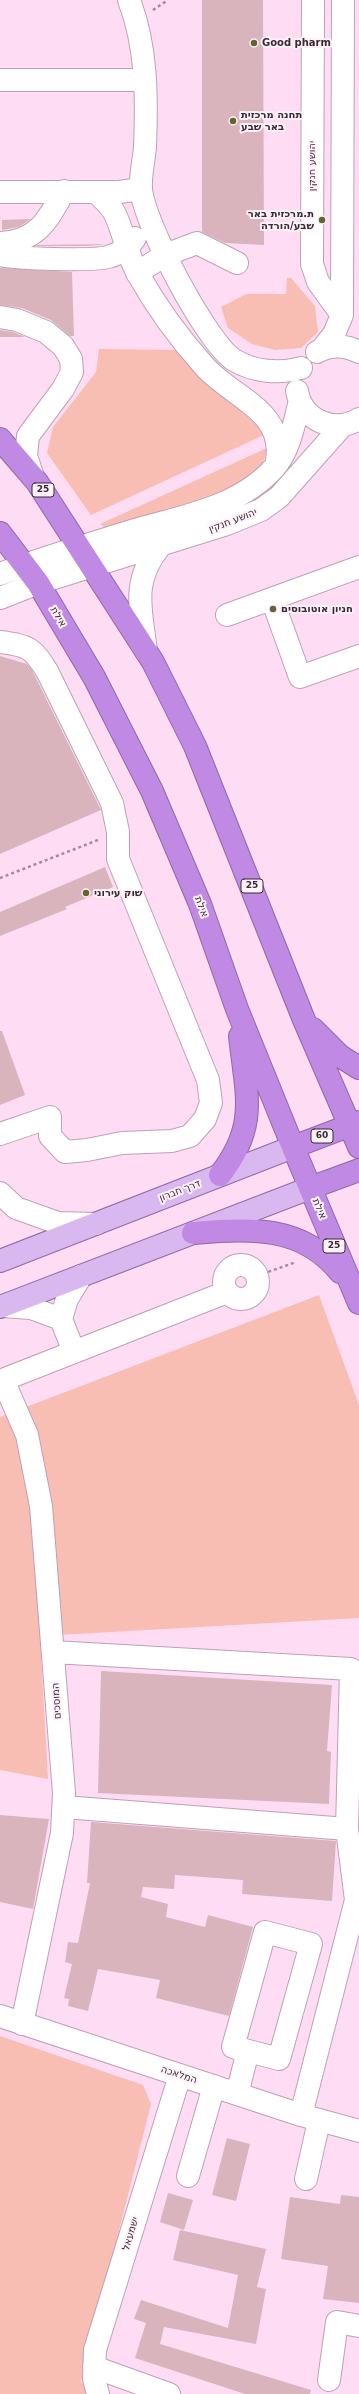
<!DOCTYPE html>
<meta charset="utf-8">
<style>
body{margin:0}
canvas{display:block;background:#feddf4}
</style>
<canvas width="359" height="2394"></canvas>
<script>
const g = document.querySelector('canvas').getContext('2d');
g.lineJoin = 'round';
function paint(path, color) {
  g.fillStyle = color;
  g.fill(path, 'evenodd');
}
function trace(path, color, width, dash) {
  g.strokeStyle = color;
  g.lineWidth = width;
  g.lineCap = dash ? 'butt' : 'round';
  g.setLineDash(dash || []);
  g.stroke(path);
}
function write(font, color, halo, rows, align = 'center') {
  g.font = font + ' "DejaVu Sans",Heebo,sans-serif';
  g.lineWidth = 4;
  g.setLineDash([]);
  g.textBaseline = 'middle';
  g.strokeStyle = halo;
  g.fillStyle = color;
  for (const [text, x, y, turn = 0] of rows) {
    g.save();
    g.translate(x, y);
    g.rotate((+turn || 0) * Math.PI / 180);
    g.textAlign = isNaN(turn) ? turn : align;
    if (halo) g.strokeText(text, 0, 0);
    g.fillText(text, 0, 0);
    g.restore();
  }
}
paint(new Path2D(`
 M287 278H291L315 306 318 332 301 348 275 350 252 344 228 328 221 307 246 294H286Z
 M99 349 175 350 266 434 91 515 47 453 53 427 96 372Z
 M267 448C264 465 258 475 246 487L107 529 100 524Z
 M319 1295 359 1405V1618L40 1636 48 1779 0 1770V1417Z
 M0 2036 143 2085 151 2104 81 2381 90 2394H0Z`), '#f8bdb3');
paint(new Path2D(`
 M202 0H263L264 245 225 243 202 232Z
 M31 219 19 227 2 230V220Z
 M109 244 86 246H36L37 245Z
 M0 268 72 272 74 336H70L51 320 22 308 0 305Z
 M0 330 13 332 25 337H0Z
 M0 656 27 664 32 670 101 810 0 854Z
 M105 867 113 887 65 907 67 909 0 936V912Z
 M0 1031H2L25 1095 0 1105Z
 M101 1671 332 1685 327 1751 331 1752 329 1804 98 1793Z
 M0 1815 49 1819 33 1909 0 1902Z
 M91 1822 336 1841 332 1901 242 1894 243 1880 175 1875 174 1889 143 1887 141 1897 168 1904 166 1917 205 1927 208 1915 253 1927 229 2016 156 1998 160 1980 98 1969 88 2011 68 2006 69 1999 64 1998 72 1964 65 1962 68 1942 78 1943 90 1883H87Z
 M227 2138 250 2144 236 2201 212 2195Z
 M168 2193 193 2200 184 2230 160 2222Z
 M341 2195 359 2197V2303L323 2299 328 2266 281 2259 290 2197 340 2204Z
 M180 2230 266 2249 257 2287 266 2289 256 2344 164 2327 160 2344 311 2390 310 2394H245L135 2358 146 2323 134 2319 141 2300 228 2328 238 2275 173 2260Z`), '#dab4bc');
const minor = new Path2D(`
 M129 0C147 47 147 97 145 147 144 160 140 175 141 189 144 223 206 342 234 360 254 372 279 374 301 368
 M313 0 312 264 318 282 342 315
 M0 80H145
 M0 192H119L141 189
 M97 193C103 199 111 206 115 214 124 233 127 255 138 274 157 308 179 338 205 367 232 397 285 411 277 460
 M0 243C37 242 48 220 64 191
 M0 255C15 259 93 261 108 257 120 254 128 248 135 238
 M137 273 165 255 197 243 237 263
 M0 317 17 320 46 332 63 346 71 359 72 372 63 389 28 436 26 456 33 477
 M322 349 334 334 342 315 343 0
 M317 352C331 344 345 345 359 352
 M297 391C302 420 334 434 359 419
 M0 574C44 557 90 544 135 530 184 516 239 507 274 468 290 450 294 423 300 401
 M0 598 38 583 227 524 261 510 279 497 342 426
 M272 599 300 677 359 656
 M227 615 359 567
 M0 642C29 646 32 647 47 671L112 803 118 832V859L208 1080 211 1103 205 1119 190 1136 172 1141 122 1143 87 1150 65 1152 50 1136V1117L0 1134
 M146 651C141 609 131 582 160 546
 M0 1193 16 1208 58 1223 96 1224
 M224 1282a17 17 0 1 1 34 0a17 17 0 1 1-34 0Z
 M3 1306 31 1308 61 1319
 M74 1352 61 1319 67 1299 81 1276
 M3 1380 27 1435 41 1506 64 1793 62 1833 22 2024
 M0 1381 227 1292
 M53 1652 351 1669 347 1829 356 1900 301 2115
 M64 1807 347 1829
 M265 1932 311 1944 279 2059 233 2047Z
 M0 2016 301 2115 359 2131
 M237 2094 248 2051
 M188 2176 214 2086
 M306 2179 319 2121
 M94 2367 169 2394
 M329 2380 337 2322 359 2326
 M98 2394 94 2379 95 2350 180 2075`);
const major = new Path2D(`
 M0 1261 293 1147
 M0 1307 310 1188`);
const highway = new Path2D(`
 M0 439 37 482 153 662 195 746 304 1020 359 1147
 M0 533 38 583 94 677 152 791 200 904 237 1009 293 1147 359 1303
 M313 1029 340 1056 359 1068
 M293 1147 359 1122
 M220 1175C259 1125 246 1094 240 1036
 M310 1188 359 1170
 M193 1233C249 1229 301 1224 340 1272`);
trace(minor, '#bea0b5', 24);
trace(major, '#9068a6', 24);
trace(highway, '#9068a6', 24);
trace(new Path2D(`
 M153 10 168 0
 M0 878 98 840
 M257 1276 296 1262`), '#a28b9b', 2.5, [3, 3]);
trace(minor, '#fff', 22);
trace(major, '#d9b8ef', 22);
trace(highway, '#bf89e4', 22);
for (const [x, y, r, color] of [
 [254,43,4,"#636431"],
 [233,121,4,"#636431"],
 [322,220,4,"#636431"],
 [273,609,4,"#636431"],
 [86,893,4,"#636431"]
]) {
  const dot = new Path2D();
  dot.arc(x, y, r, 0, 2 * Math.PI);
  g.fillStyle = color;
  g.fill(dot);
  trace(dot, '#fef1fa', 1.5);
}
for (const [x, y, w] of [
 [43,490,22],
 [252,886,22],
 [322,1136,22],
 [334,1246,22]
]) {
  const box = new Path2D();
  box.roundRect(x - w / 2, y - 7, w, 14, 3);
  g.fillStyle = '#fef1fa';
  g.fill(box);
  trace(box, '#382c34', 1);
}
write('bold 9px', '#382c34', null, [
 ["25",43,490],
 ["25",252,886],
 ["60",322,1136],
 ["25",334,1246]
]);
write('bold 10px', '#382c34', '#fef1fa', [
 ["Good pharm",262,43],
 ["תחנה מרכזית",241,115],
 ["באר שבע",241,127],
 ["ת.מרכזית באר",314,214,"right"],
 ["שבע/הורדה",314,226,"right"],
 ["חניון אוטובוסים",281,609],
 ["שוק עירוני",94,893]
], 'left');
write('10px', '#382c34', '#fef1fa', [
 ["יהושע חנקין",312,166,-90],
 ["יהושע חנקין",233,521,-21],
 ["אילת",58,617,59],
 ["אילת",201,907,69],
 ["דרך חברון",180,1191,-21],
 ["אילת",319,1209,67],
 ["המוסכים",57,1701,-94],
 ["המלאכה",179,2075,18],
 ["ישמעאל",131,2234,-73]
]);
</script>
